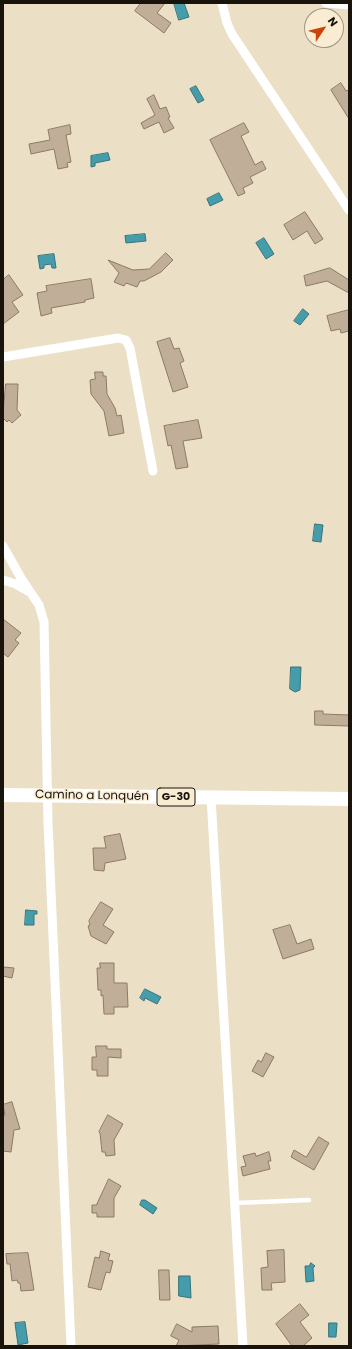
<!DOCTYPE html>
<meta charset="utf-8">
<style>
body{margin:0}
#map{position:relative;width:352px;height:1349px;overflow:hidden;background:#ebdfc6;font-family:Poppins,sans-serif}
canvas{display:block}
.frame{position:absolute;inset:0;border:4px solid #18140b;pointer-events:none}
.north{position:absolute;left:304px;top:8px;width:40px;height:40px;box-sizing:border-box;background:#f9ecd3;border:1px solid #9f9683;border-radius:50%;rotate:55deg;font-size:11px;font-weight:700;line-height:16px;text-align:center;color:#18140b}
.north::after{content:'';display:block;margin:auto;width:14px;height:18px;background:#ca440a;clip-path:polygon(50% 0,100% 100%,50% 72%,0 100%)}
</style>
<div id="map">
<canvas width="352" height="1349"></canvas>
<div class="frame"></div>
<div class="north">N</div>
</div>
<script>
const g = document.querySelector('canvas').getContext('2d');
g.lineJoin = 'round';
function paint(path, color) {
  g.fillStyle = color;
  g.fill(path, 'evenodd');
}
function trace(path, color, width, dash) {
  g.strokeStyle = color;
  g.lineWidth = width;
  g.lineCap = dash ? 'butt' : 'round';
  g.setLineDash(dash || []);
  g.stroke(path);
}
function write(font, color, halo, rows, align = 'center') {
  g.font = font + ' Poppins,sans-serif';
  g.lineWidth = 3;
  g.setLineDash([]);
  g.textBaseline = 'middle';
  g.strokeStyle = halo;
  g.fillStyle = color;
  for (const [text, x, y, turn = 0] of rows) {
    g.save();
    g.translate(x, y);
    g.rotate((+turn || 0) * Math.PI / 180);
    g.textAlign = isNaN(turn) ? turn : align;
    if (halo) g.strokeText(text, 0, 0);
    g.fillText(text, 0, 0);
    g.restore();
  }
}
const water = new Path2D(`
 M174 3H184L189 17 179 20Z
 M196 86 204 100 198 103 190 89Z
 M108 153 110 160 95 163V166L91 167V156Z
 M219 193 223 200 210 206 207 199Z
 M145 234 146 241 126 243 125 236Z
 M264 238 274 254 266 259 256 243Z
 M54 254 56 268H52L51 264 44 265V268L40 269 38 256Z
 M303 309 309 314 300 325 294 321Z
 M315 524 323 525 321 542 313 541Z
 M291 667H301L300 690 295 692 290 689Z
 M26 910 37 911V914H34V925H25Z
 M145 989 161 997 157 1004 145 998 144 1001 140 998Z
 M142 1200H145L157 1208 153 1214 140 1205Z
 M311 1263 315 1266 313 1268 314 1281 306 1282 305 1266H309Z
 M179 1276H190L191 1298 179 1296Z
 M25 1322 28 1343 18 1345 15 1323Z
 M329 1323H337L336 1337H329Z`);
paint(water, '#459cab');
trace(water, '#38737b', 1);
const building = new Path2D(`
 M141 3H165L157 13 171 23 164 33 135 11Z
 M341 83 346 91 349 90V119L331 90Z
 M154 95 160 109 166 107 170 117 168 118 174 128 164 133 159 122 144 129 141 123 155 115 147 99Z
 M244 123 249 132 241 136 255 165 262 161 266 169 250 177 253 183 243 188 245 193 238 196 210 140Z
 M70 125 71 134 66 135 71 162 67 163 68 167 58 169 54 149 31 154 29 144 50 140 48 130Z
 M305 212 323 239 315 244 307 231 293 240 284 225Z
 M166 253 173 260 161 272 144 281H140L137 287 126 283 124 286 114 282 119 273 108 260 133 270 149 269Z
 M330 268 349 280V293L327 281 306 286 304 276Z
 M9 275 23 295 12 302 19 312 3 324V280Z
 M91 279 94 298 85 300V302L51 308 52 313 41 316 37 293 47 291 46 286Z
 M349 310V331L341 333 340 329 331 331 327 316Z
 M170 338 174 349 179 348 184 361 180 363 188 387 173 392 157 342Z
 M95 372H103V376H106L107 394 115 408 117 416 121 415 124 433 109 436 104 411 91 394 90 380 95 379Z
 M6 384H18L17 410 21 415 12 423 9 420 7 422 3 418Z
 M198 420 202 438 183 441 188 467 176 469 171 445 168 446 164 426Z
 M3 619 21 633 15 640 19 643 8 657 3 653Z
 M315 711H323V714L349 715V726L315 725Z
 M120 834 126 859 105 863 104 871 94 870 93 848H106L104 837Z
 M101 902 113 909 103 925 114 932 106 944 91 936 88 926 90 925 89 921Z
 M290 925 297 944 311 939 314 949 283 959 273 930Z
 M100 963H114V983H127L128 1007H114V1014H104L103 995 101 996V990H98L97 968H100Z
 M3 967 14 968 12 978 3 976Z
 M96 1046H107V1049H121V1058L108 1057V1076H97V1070H92V1057H96Z
 M266 1053 274 1057 263 1077 252 1071 258 1060 261 1062Z
 M12 1102 20 1129 14 1130 11 1152 3 1151V1116L5 1115 3 1105Z
 M108 1115 123 1124 114 1140 115 1155 106 1156 105 1152H102L100 1133 99 1132Z
 M319 1137 329 1143 314 1170 291 1157 294 1150 306 1157Z
 M269 1152 271 1161H268L270 1169 243 1176 241 1167 246 1166 243 1156 255 1153 256 1156Z
 M109 1179 121 1186 114 1198V1217H97V1213H92V1205H96Z
 M284 1250 285 1282 271 1283 272 1290H262L261 1268 268 1267 267 1251Z
 M101 1251 110 1254 108 1260 113 1261 110 1273 106 1272 101 1290 88 1287 95 1257 99 1258Z
 M28 1253 34 1290 21 1291 20 1283H18L17 1280 12 1281 10 1264H7L6 1254Z
 M159 1270H169L170 1300H160Z
 M300 1304 309 1315 300 1322 312 1338 303 1346H292L276 1324Z
 M177 1324 192 1332V1327L218 1326 219 1344 176 1346 179 1340 171 1336Z`);
paint(building, '#c1ae99');
trace(building, '#8b7a66', 1);
trace(new Path2D(`
 M235 1203 309 1200`), '#fff', 4.5);
trace(new Path2D(`
 M222 3 227 23 232 34 349 210
 M326 3 349 5
 M3 357 118 338 126 340 130 348 153 471
 M3 546 21 578 39 605 44 622 48 822 71 1346
 M3 580 16 584 28 591
 M211 797 243 1346`), '#fff', 9);
trace(new Path2D(`
 M3 795 349 799`), '#fff', 14);
for (const [x, y, w] of [
 [176,797,38]
]) {
  const box = new Path2D();
  box.roundRect(x - w / 2, y - 9, w, 18, 3);
  g.fillStyle = '#f9ecd3';
  g.fill(box);
  trace(box, '#18140b', 1);
}
write('bold 11px', '#18140b', null, [
 ["G-30",176,797]
]);
write('12px', '#18140b', '#f9ecd3', [
 ["Camino a Lonquén",92,796,1]
]);
</script>
